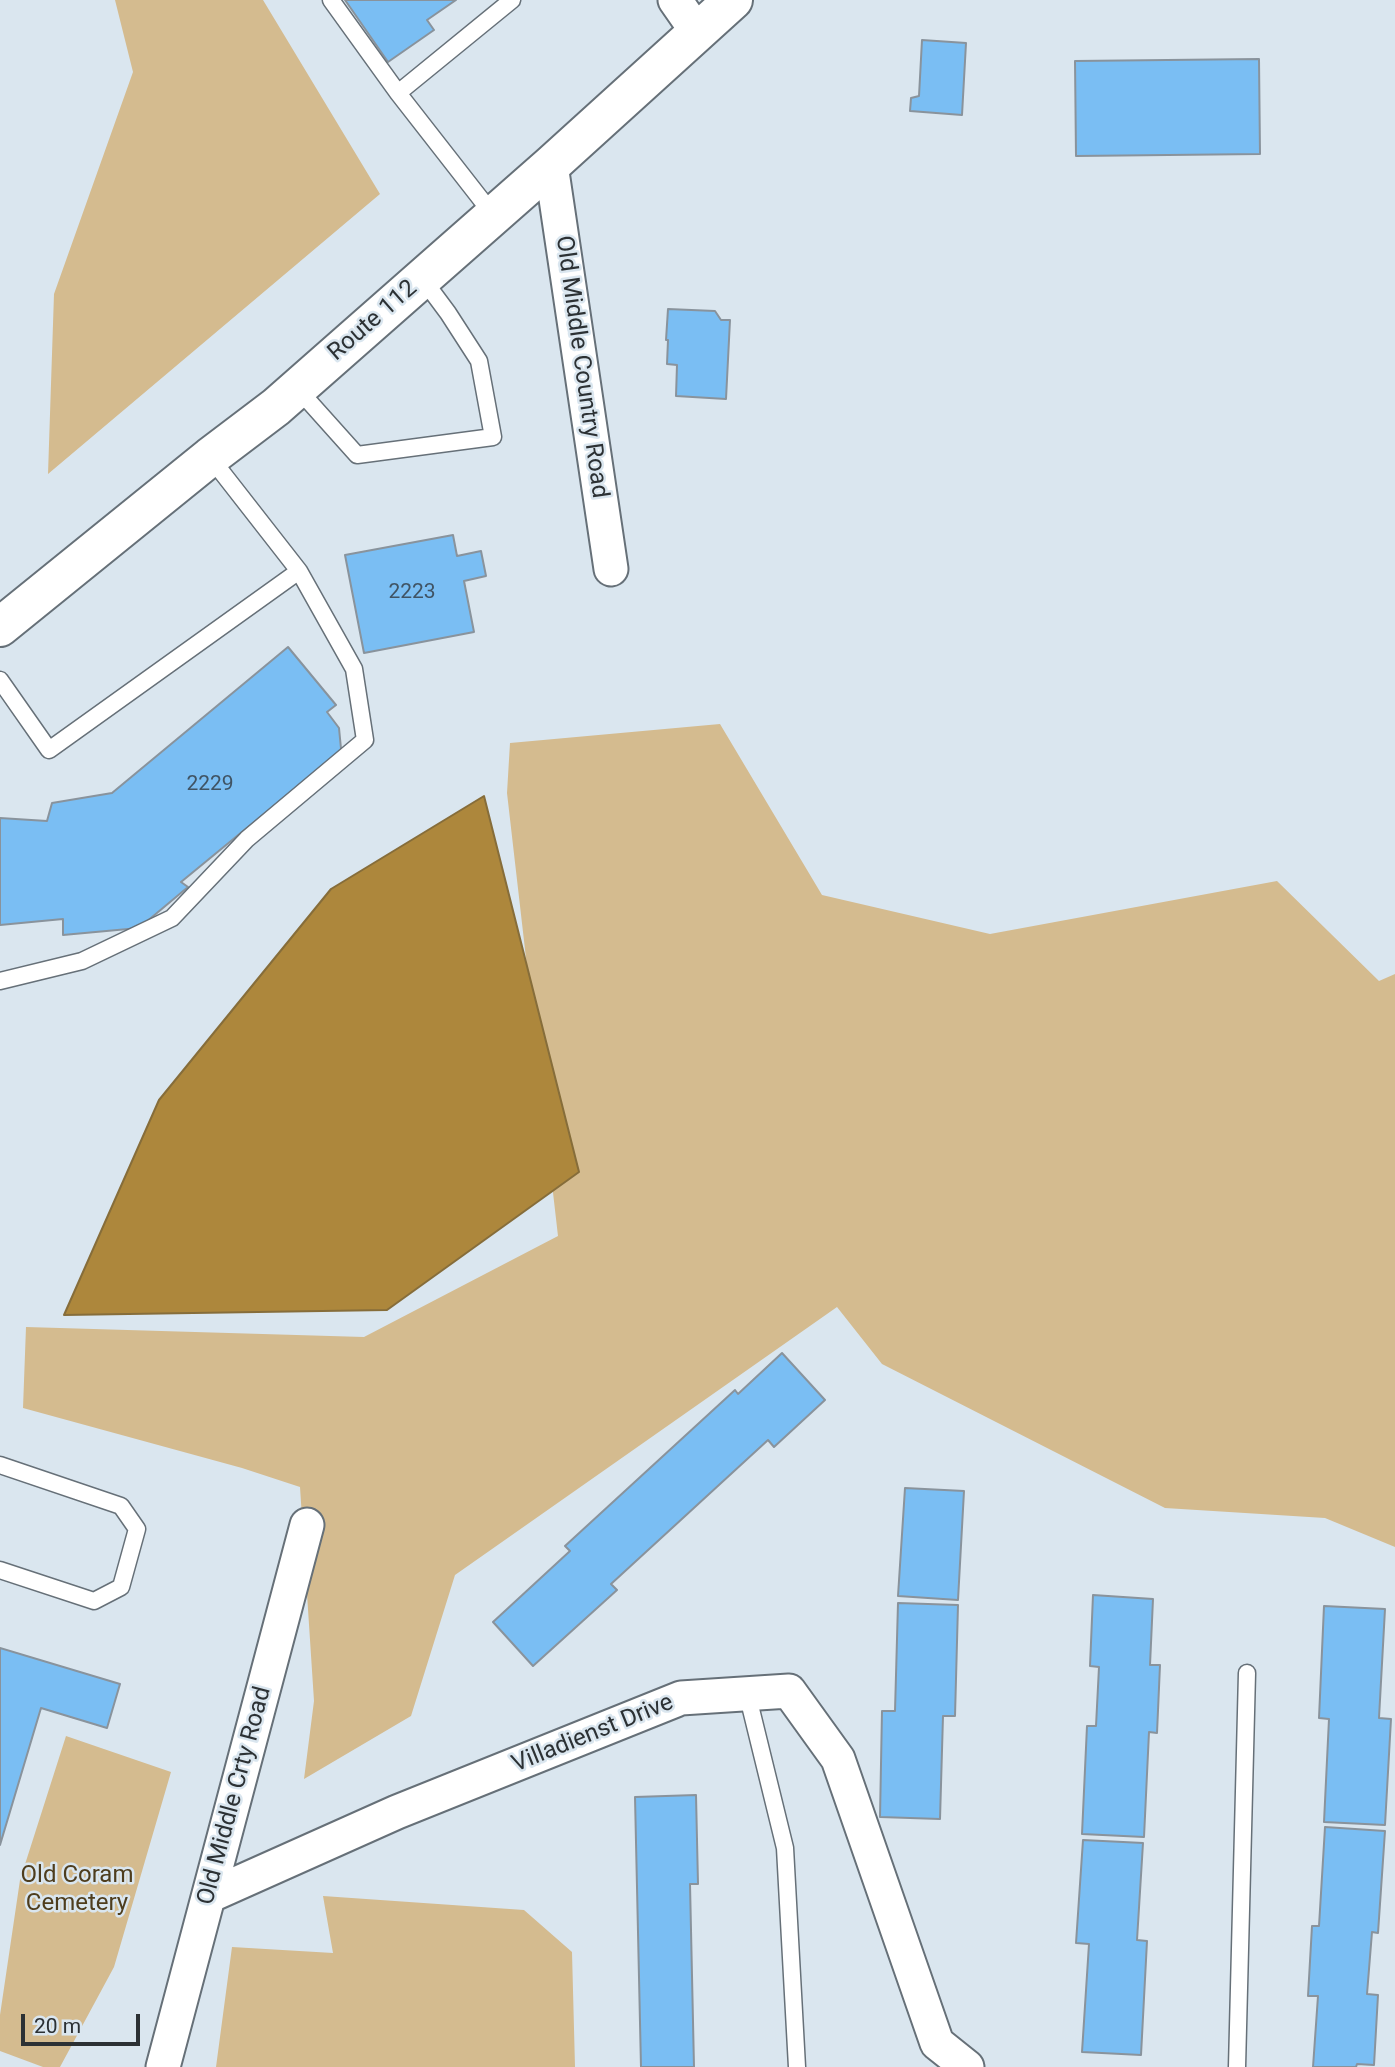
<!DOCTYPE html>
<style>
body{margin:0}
#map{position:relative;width:1395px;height:2067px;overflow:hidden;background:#dae6ef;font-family:Roboto,sans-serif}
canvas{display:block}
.scale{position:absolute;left:21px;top:2014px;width:119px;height:32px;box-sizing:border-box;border:4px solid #2c3134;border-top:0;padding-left:9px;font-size:21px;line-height:24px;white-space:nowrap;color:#2c3134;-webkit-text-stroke:5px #dae6ef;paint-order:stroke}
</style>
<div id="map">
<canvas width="1395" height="2067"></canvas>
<div class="scale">20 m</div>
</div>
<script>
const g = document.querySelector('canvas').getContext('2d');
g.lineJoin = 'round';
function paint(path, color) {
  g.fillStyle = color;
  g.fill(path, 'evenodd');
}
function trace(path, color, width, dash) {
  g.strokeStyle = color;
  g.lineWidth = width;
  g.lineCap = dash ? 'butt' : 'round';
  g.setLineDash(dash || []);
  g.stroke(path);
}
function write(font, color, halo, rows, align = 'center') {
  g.font = font + ' Roboto,sans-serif';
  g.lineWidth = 5;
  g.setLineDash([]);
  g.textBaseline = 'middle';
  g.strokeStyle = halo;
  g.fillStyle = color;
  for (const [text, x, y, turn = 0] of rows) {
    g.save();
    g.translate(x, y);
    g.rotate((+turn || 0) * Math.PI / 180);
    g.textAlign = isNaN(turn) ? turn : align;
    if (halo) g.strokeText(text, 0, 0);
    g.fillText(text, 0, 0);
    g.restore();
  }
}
paint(new Path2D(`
 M115 0H263L380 194 48 474 54 294 133 72Z
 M720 724 822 895 990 934 1277 881 1379 981 1395 974V1547L1325 1518 1165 1508 882 1364 837 1307 455 1575 411 1716 304 1779 314 1701 300 1487 242 1468 23 1408 26 1327 364 1337 558 1236 507 793 510 743Z
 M66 1736 171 1772 114 1967 60 2067H43L0 2051V2015L20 1880Z
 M323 1896 524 1910 572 1952 575 2067H216L232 1947 333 1953Z`), '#d4bb8f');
const water = new Path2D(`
 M484 796 579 1172 387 1310 64 1315 159 1100 331 889Z`);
paint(water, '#ad873c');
trace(water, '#866d3a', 2);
const building = new Path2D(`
 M345 0H456L427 20 434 30 388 62Z
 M922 40 966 43 962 115 910 111 911 98 919 96Z
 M1259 59 1260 154 1076 156 1075 61Z
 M668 309 715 311 721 320H730L726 399 676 396 677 365 667 364 668 340H666Z
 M453 535 457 556 481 551 486 576 464 581 474 632 364 653 345 555Z
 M288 647 336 705 327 712 339 728 342 759 320 778 315 772 181 882 188 887 139 928 63 935V919L0 925V818L47 821 52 803 112 793Z
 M782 1353 825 1400 774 1447 768 1440 611 1584 617 1590 533 1666 493 1622 570 1551 565 1546 735 1390 738 1394Z
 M905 1488 964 1491 958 1600 898 1596Z
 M1093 1595 1153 1599 1150 1665H1160L1157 1733 1149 1732 1144 1837 1082 1834 1087 1726H1096L1099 1667 1090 1666Z
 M898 1603 958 1605 955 1716H943L940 1819 880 1817 882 1711H895Z
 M1324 1606 1385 1609 1379 1718 1391 1719 1385 1825 1324 1822 1329 1719 1319 1718Z
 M0 1648 120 1684 107 1728 41 1708 0 1845Z
 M696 1795 698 1884H690L694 2067H641L635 1797Z
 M1325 1827 1385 1831 1378 1933 1372 1932 1367 1994 1378 1995 1374 2065 1357 2064 1356 2067H1313L1318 1996H1308L1312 1926H1319Z
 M1083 1840 1143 1843 1137 1940 1147 1941 1141 2055 1082 2052 1089 1944 1076 1943Z`);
paint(building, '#7abef3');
trace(building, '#89939c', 2);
const service = new Path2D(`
 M331 0 398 93 494 216
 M398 93 512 0
 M297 388 357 455 493 437 479 361 448 313 422 278
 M0 680 49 750 299 571 210 457
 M0 981 82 961 172 918 247 839 365 740 354 669 299 571
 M0 1465 121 1506 137 1529 121 1587 94 1601 0 1570
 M747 1693 785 1848 797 2067
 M1237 2067 1247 1673`);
const minor = new Path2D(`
 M675 0 698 33
 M551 165 611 569
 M209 1896 397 1812 681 1698 789 1691 838 1759 937 2043 967 2067
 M163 2067 307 1525`);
const primary = new Path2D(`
 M0 627 210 457 276 407 551 165 733 0`);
trace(service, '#667078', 19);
trace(minor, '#667078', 37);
trace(primary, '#667078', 42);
trace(service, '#fff', 16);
trace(minor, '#fff', 33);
trace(primary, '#fff', 38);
write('21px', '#405464', null, [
 ["2223",412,593],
 ["2229",210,785]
]);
write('24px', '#2c3134', '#dae6ef', [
 ["Route 112",373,321,-41],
 ["Old Middle Country Road",581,367,82],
 ["Villadienst Drive",593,1734,-22],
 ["Old Middle Crty Road",235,1796,-75]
]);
write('24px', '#4e3d1d', '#dae6ef', [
 ["Old Coram",77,1876],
 ["Cemetery",77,1904]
]);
</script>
